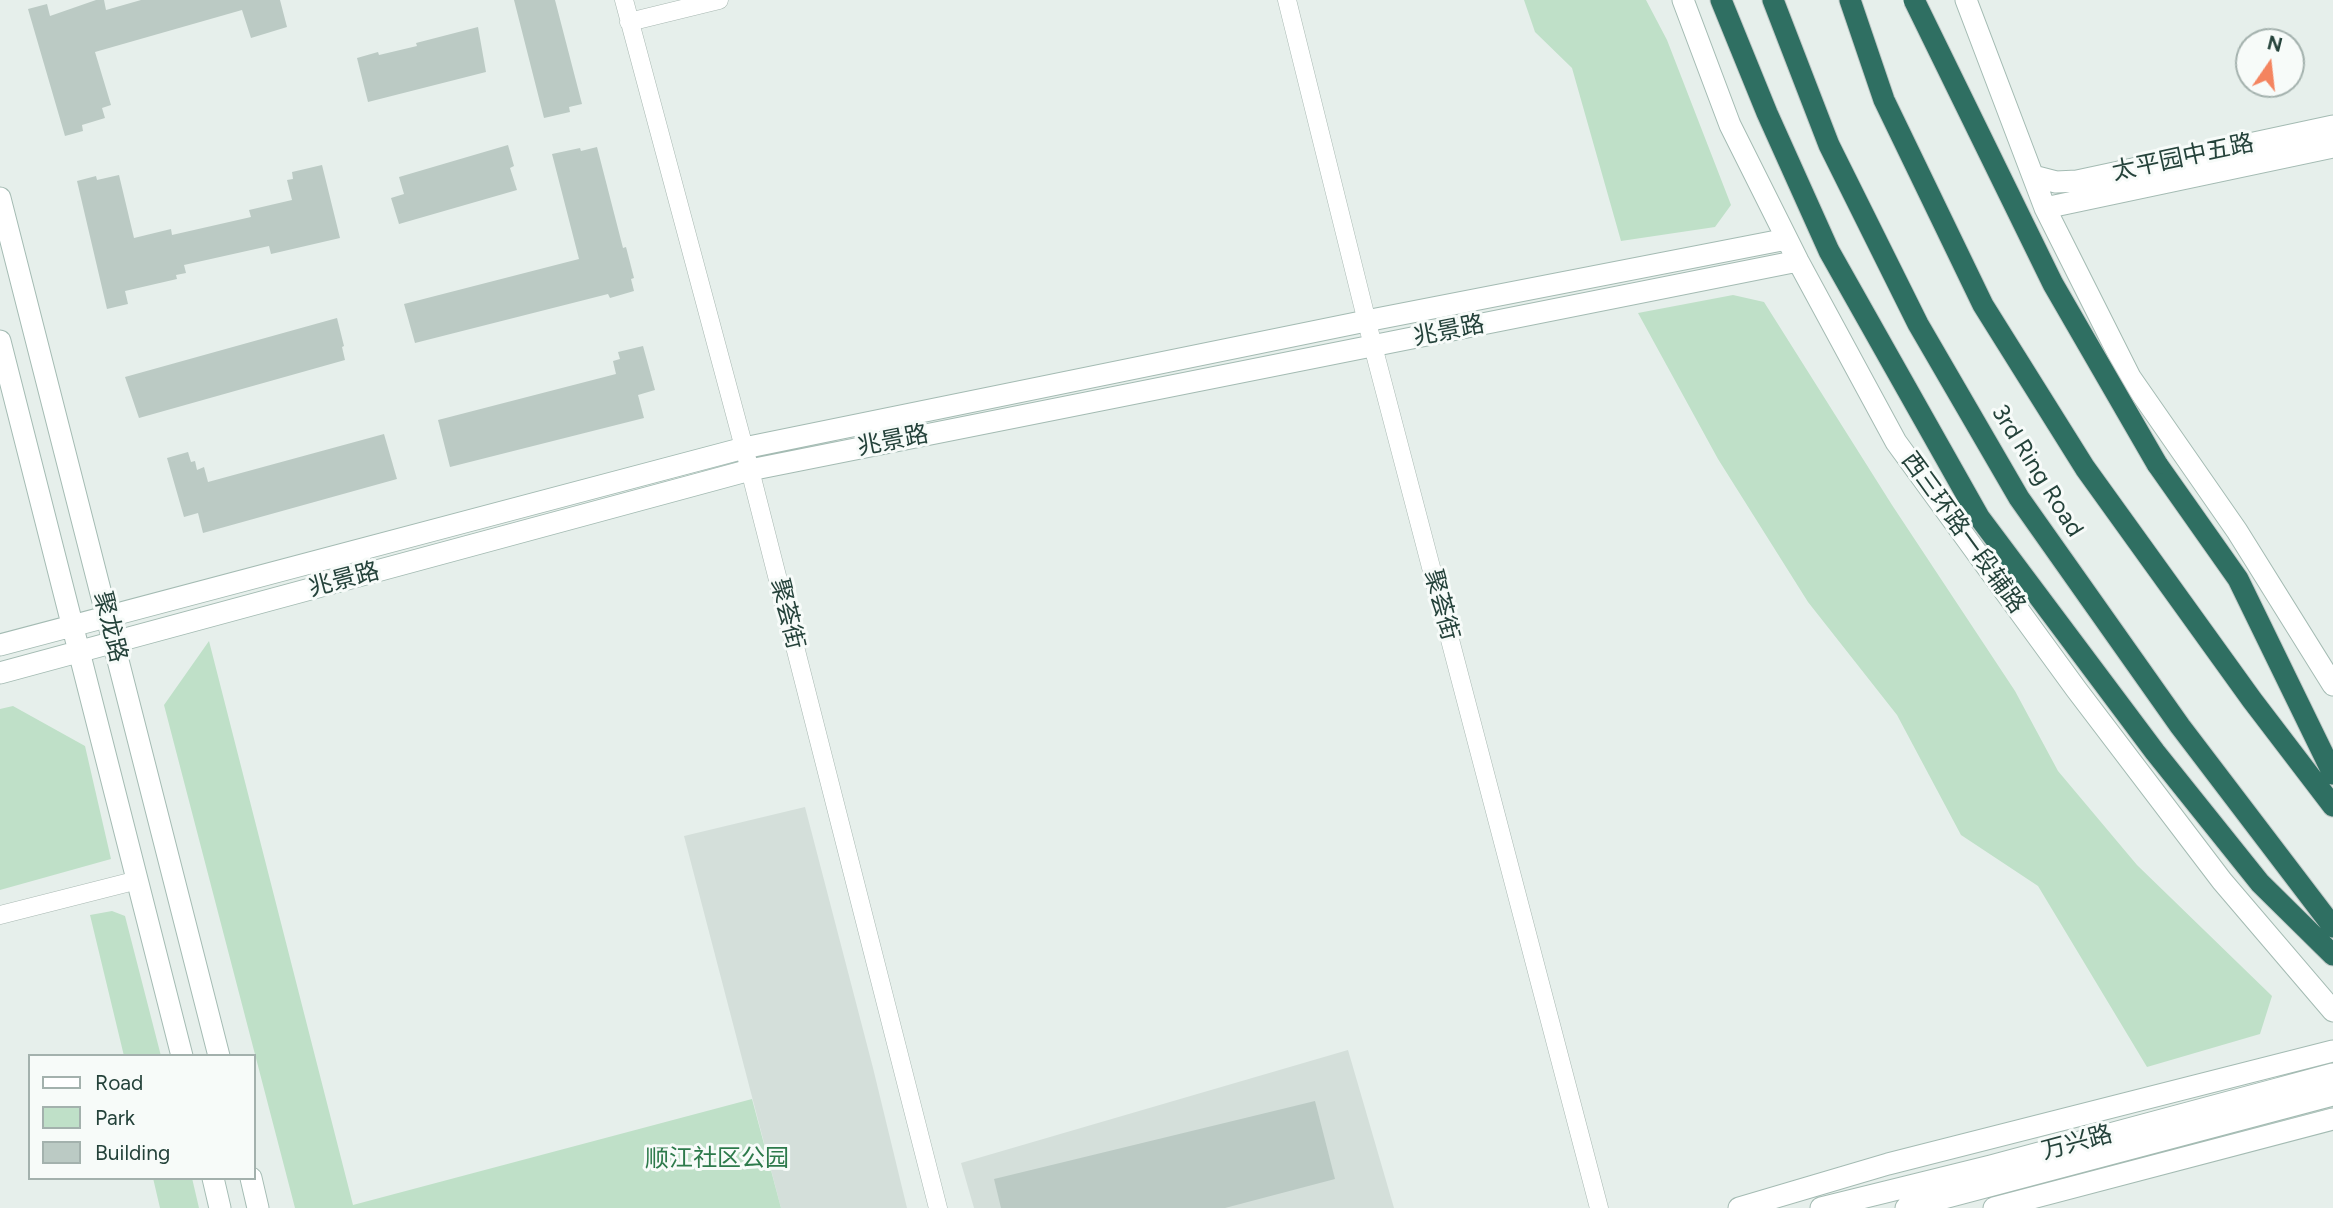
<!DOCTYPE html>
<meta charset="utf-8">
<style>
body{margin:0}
#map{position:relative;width:2333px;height:1208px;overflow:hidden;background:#e6efeb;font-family:Figtree,sans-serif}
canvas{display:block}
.legend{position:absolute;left:28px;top:1054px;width:228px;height:126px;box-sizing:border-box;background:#f7fbf9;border:2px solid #a3b1ad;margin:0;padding:9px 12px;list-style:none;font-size:21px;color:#24423a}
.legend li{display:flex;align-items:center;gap:14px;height:35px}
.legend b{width:35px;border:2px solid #a3b1ad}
.north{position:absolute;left:2235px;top:28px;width:70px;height:70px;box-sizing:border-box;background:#f7fbf9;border:2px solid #a3b1ad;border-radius:50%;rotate:14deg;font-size:19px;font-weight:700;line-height:28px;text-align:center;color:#24423a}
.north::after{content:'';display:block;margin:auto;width:24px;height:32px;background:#f4845f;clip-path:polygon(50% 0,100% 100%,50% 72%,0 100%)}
</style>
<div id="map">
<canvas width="2333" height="1208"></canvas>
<ul class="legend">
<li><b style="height:9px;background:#fff"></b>Road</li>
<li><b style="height:19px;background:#bfe0c8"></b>Park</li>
<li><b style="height:19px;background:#bbcac4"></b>Building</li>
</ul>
<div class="north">N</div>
</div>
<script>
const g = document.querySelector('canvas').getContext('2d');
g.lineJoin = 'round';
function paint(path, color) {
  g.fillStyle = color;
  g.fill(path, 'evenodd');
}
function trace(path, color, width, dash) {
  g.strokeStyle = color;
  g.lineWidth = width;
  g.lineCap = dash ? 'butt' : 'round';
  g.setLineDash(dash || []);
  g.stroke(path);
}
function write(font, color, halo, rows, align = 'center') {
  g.font = font + ' Figtree,"Noto Sans SC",sans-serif';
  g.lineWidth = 6;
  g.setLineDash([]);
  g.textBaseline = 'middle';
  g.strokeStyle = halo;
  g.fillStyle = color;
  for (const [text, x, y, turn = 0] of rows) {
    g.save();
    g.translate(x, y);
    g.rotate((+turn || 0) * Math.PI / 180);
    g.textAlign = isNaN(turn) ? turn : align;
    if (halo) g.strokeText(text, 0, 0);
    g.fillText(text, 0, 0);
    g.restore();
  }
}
paint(new Path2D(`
 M805 807 873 1068 907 1208H781L684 836Z
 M1348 1050 1394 1208H974L961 1163Z`), '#d4dfda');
paint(new Path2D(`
 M1524 0H1646L1667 40 1731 205 1715 227 1621 241 1572 68 1535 32Z
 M1733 295 1764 302 1892 505 2015 691 2058 771 2137 865 2272 996 2260 1034 2147 1067 2038 886 1961 835 1897 715 1808 602 1718 459 1638 313Z
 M209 641 353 1205 752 1099 781 1208H295L164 705Z
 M13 706 85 746 111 859 0 890V709Z
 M112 911 125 916 161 1056H124L90 915Z
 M153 1178H192L199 1208H160Z`), '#bfe0c8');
paint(new Path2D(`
 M96 0H104L106 10 141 0H280L287 27 251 38 242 10 95 52 111 105 102 108 105 118 82 125 83 131 65 136 28 9 47 4 50 16Z
 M514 0H555L582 104 569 107 570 112 544 118Z
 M478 27 486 72 368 102 357 58 378 52 379 55 417 46 416 43Z
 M508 145 514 166 510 168 517 190 399 224 391 198 404 194 399 177Z
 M597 147 623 248 626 247 634 278 631 279 634 291 610 298 608 294 415 343 404 304 579 259 552 154 580 148 581 151Z
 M322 165 340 238 271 254 269 246 184 265 186 273 176 275 177 279 125 291 128 304 107 309 77 181 96 176 97 180 119 175 134 238 171 229 172 235 251 217 249 210 292 200 287 180 293 179 292 172Z
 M337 318 344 346 342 347 345 360 139 418 125 377Z
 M643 346 655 390 638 395 644 418 450 467 438 420 616 374 613 361 620 359 618 352Z
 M384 434 397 479 203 533 198 513 184 517 167 458 188 452 191 462 195 461 197 470 204 467 208 482Z
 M1315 1101 1335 1179 1225 1208H1001L994 1179Z`), '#bbcac4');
const street = new Path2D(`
 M624 0 750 470 938 1208
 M1287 0 1373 346 1599 1208
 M629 22 719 0
 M0 915 138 880`);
const secondary = new Path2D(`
 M1683 0 1730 125 1798 261 1896 442 2076 689 2222 881 2333 1011
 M1966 0 2045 208 2130 377 2237 531 2333 685
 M2033 176 2056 182 2077 181 2333 126
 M0 198 219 1056
 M2045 208 2333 147
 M0 341 182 1056
 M0 645 744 448 1366 321 1787 239
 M0 673 750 470 1798 261
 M213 1178 220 1208
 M251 1178 258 1208
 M1739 1208 1888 1164 2333 1051
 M1821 1208 1991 1166 2333 1074
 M1906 1208 2333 1095
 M1994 1208 2333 1119`);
const highway = new Path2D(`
 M1721 0 1767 113 1829 251 1979 517 2155 752 2260 883 2333 955
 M1773 0 1829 145 1918 324 2019 498 2180 726 2333 927
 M1850 0 1884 100 1983 305 2085 468 2252 700 2333 806
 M2157 464 2238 579 2333 774`);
trace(street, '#a8b8b2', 19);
trace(secondary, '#a4bbb3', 23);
trace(highway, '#c2cac8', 23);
trace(street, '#fff', 18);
trace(secondary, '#fff', 21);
trace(highway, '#2f6f62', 21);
const highwayBridge = new Path2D(`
 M1914 0 2053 284 2157 464`);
trace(highwayBridge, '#c2cac8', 23, []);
trace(highwayBridge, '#2f6f62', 21);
write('24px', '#24423a', '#f7fbf9', [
 ["太平园中五路",2183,158,-12],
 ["兆景路",1449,331,-11],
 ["兆景路",893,441,-11],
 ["3rd Ring Road",2037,471,58],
 ["西三环路一段辅路",1963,533,54],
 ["兆景路",344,580,-15],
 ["聚荟街",1441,605,75],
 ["聚荟街",787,614,76],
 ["聚龙路",110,627,76],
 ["万兴路",2077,1143,-15]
]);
write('24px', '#2d7a4b', '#f7fbf9', [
 ["顺江社区公园",717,1159]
]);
</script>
